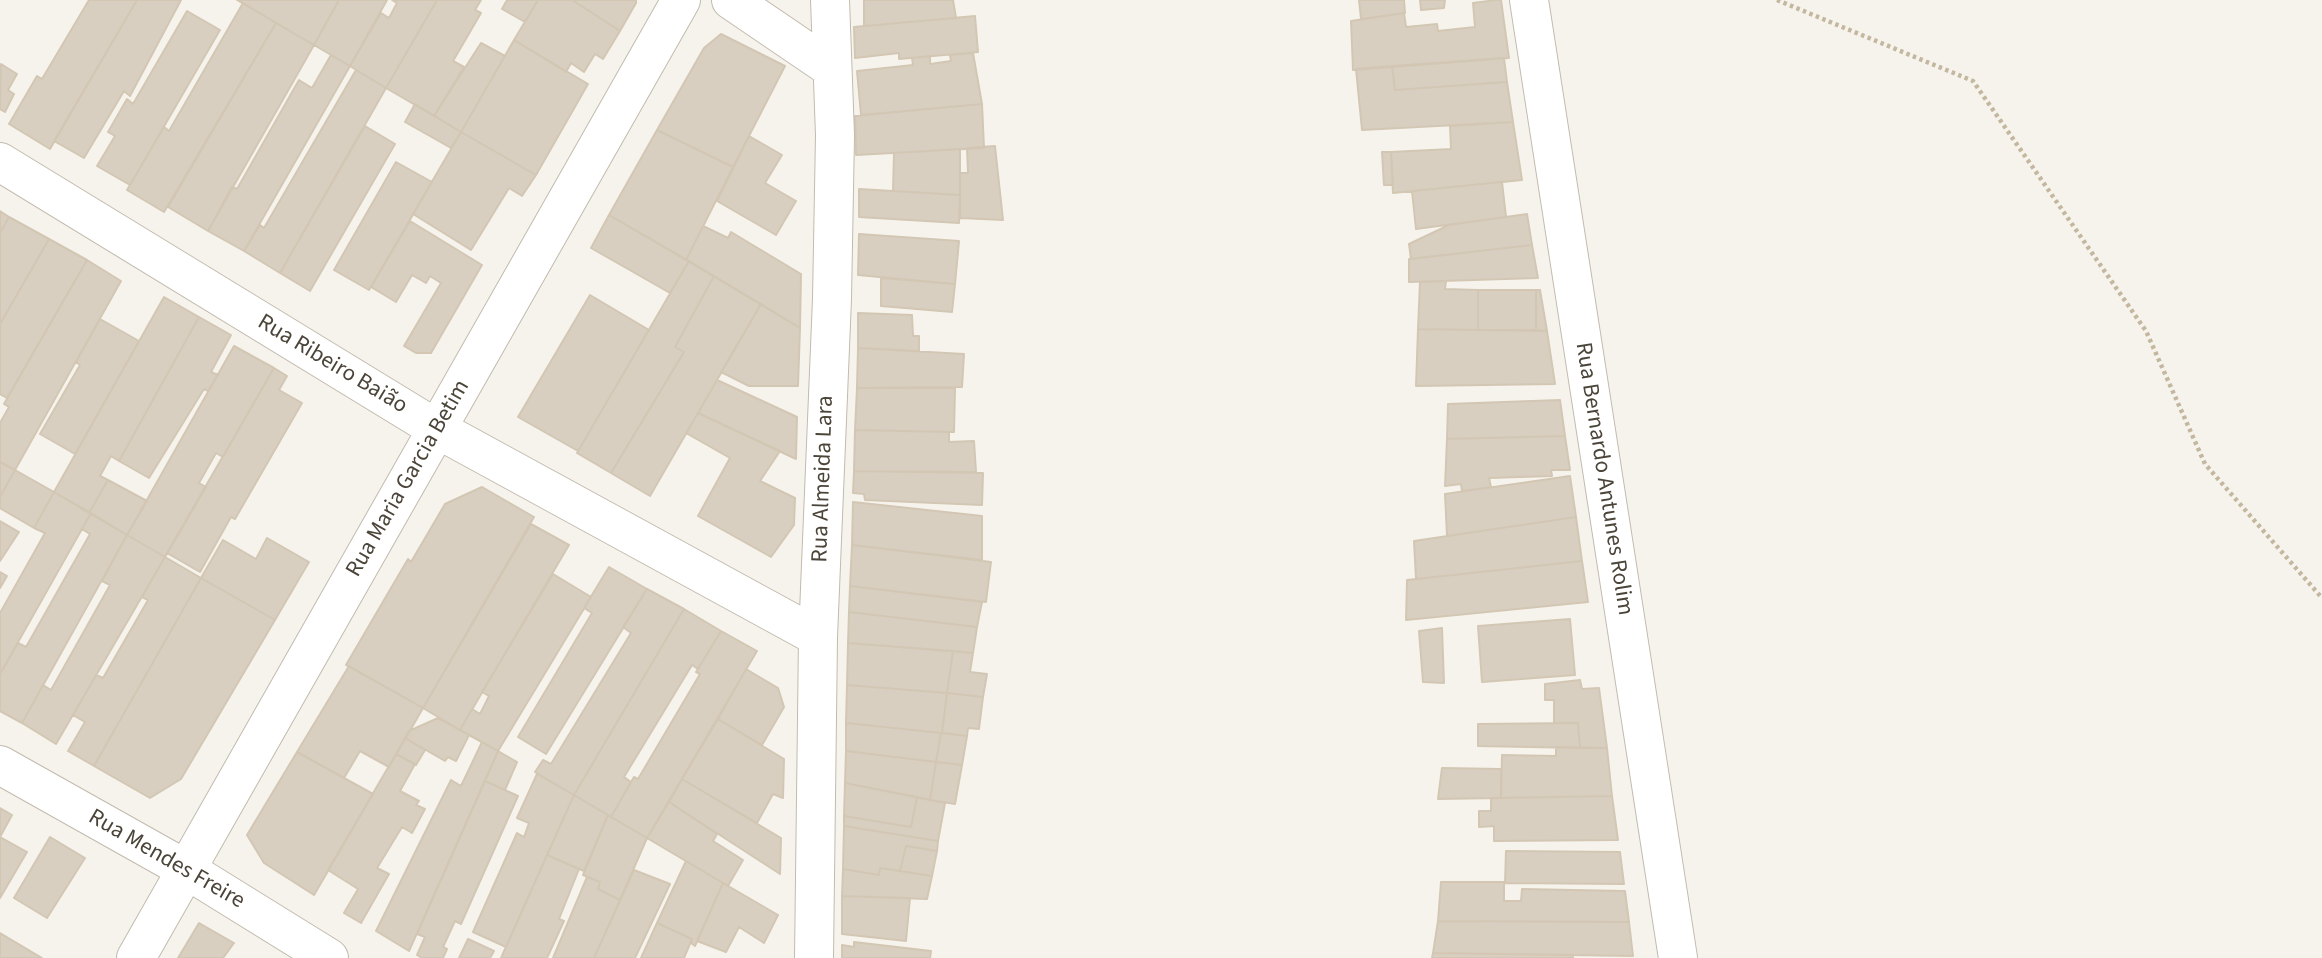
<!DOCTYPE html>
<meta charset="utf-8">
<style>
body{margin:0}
canvas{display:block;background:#f6f3ec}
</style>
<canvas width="2322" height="958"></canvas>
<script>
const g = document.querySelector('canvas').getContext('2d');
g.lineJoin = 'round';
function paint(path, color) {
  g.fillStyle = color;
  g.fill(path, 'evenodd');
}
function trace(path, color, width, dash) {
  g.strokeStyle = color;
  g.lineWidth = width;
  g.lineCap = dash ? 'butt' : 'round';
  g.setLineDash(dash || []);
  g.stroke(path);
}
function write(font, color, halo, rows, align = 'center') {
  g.font = font + ' "Source Sans 3",sans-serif';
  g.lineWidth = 5;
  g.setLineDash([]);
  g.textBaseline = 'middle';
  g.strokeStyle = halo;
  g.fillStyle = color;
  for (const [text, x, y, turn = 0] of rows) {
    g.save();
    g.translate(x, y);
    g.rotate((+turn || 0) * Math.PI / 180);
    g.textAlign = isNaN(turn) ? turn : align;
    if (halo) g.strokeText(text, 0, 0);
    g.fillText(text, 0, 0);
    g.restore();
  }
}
const building = new Path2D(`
 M89 0H137L50 149 9 124 37 76 42 79Z
 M137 0H181L130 96 124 91 84 158 54 141Z
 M237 0H339L314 45Z
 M339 0H387L350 66 314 45Z
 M392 0H437L386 88 350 66 381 13 389 18 397 3Z
 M437 0H481L475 10 481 13 453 61 464 67 434 116 386 88Z
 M507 0H538L525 22 502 9Z
 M538 0H572L620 31 603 59 595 54 584 72 571 63 566 72 514 40Z
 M572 0H636V3L620 31Z
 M864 0H953L956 18 864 26Z
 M1359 0H1404L1405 13 1361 19Z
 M1420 0H1445L1444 8 1421 10Z
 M1496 0H1501L1509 58 1353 70 1351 21 1404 13 1406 27 1437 24 1438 31 1475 27 1473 3Z
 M243 3 276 23 164 212 127 190 164 127 169 131Z
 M187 11 220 30 130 185 97 166 115 136 108 132 127 99 133 104Z
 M975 16 978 52 899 59V53L855 58 854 27Z
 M276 23 314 45 208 231 168 207Z
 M721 34 785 66 733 167 657 130 704 48Z
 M514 40 588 84 536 175 461 132Z
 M481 43 505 56 461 132 434 116Z
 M973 53 982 104 861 115 857 71 913 65 912 58 930 56V64L951 61 950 55Z
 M331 55 350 66 244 251 208 231 232 187 237 189 299 80 312 88Z
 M1504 58 1507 82 1395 90 1392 66Z
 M1 64 17 74 8 90 14 94 5 112 0 109Z
 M1392 66 1395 90 1507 82 1513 122 1362 130 1356 69Z
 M356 70 386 88 280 273 244 251 260 225 264 228Z
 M415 104 461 132 451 148 405 122Z
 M982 104 984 148 856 155 855 116Z
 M1513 122 1522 180 1393 193 1391 152 1451 149 1450 126Z
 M365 126 395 144 310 291 280 273Z
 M657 130 733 167 686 260 609 215Z
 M461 132 536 175 522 196 509 188 471 250 413 214Z
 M749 136 782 155 765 183 796 201 776 235 717 201Z
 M995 146 1003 220 960 218V173H968L967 148Z
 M960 149V195L893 191 894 153Z
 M1382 152H1391L1393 185H1384Z
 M396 162 432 182 369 290 334 270Z
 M1502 182 1506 217 1416 229 1412 191Z
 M859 189 960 195 959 223 859 217Z
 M0 211 9 217 0 233Z
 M1527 214 1532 245 1411 259 1409 244 1449 225Z
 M609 215 689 261 670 293 591 248Z
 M9 217 49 239 0 324V233Z
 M410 221 482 265 431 353H416L404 346 441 283 430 276 426 283 412 275 396 302 371 287Z
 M703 226 728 238 731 232 801 274 800 328 686 260Z
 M859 234 959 241 955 284 858 275Z
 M49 239 87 260 7 398 0 394V324Z
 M1532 245 1538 278 1409 282V259Z
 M87 260 121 281 15 470 0 462V423L9 407 4 404Z
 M689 261 714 276 675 347 684 352 611 473 577 453Z
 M714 276 761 304 650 496 611 473 684 352 675 347Z
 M881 278 955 284 952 312 881 306Z
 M1446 281 1445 289 1478 290V330L1418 329 1420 282Z
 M1478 290H1536V330H1478Z
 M1536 290H1540L1547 331 1536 330Z
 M590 295 649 330 578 451 518 417Z
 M164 297 199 317 119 461 111 456 100 476 108 480 89 513 54 492Z
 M761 304 800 328 798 386H749L721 372Z
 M858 313 912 315 913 336H919V351L858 348Z
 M199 317 231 335 211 372 218 375 208 391 204 389 149 478 119 461Z
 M100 319 139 341 75 454 40 434 80 365 76 362Z
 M1418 329 1547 331 1555 384 1416 386Z
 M234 346 274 368 223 457 216 453 199 483 206 487 165 557 127 535Z
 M858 348 964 354 962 387 857 388Z
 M274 368 287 376 279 390 302 403 235 519 231 517 200 572 167 553Z
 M717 380 797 417 796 459 698 413Z
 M857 388H955L954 432 855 430Z
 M1560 400 1565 436 1447 439 1448 404Z
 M698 413 780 451 760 481 795 498 794 525 771 557 698 516 730 458 686 433Z
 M855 430 949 432V442L974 441 976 472 854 471Z
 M1565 436 1570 470H1551L1552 476 1489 478 1491 487 1462 491 1461 484 1445 486 1447 439Z
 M0 462 15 470 0 497Z
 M15 470 54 492 34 528 0 508V497Z
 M854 471 983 473 982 505 865 500 864 494 853 493Z
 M1570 476 1576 517 1447 536 1445 494Z
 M108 480 147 501 127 535 89 513Z
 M482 487 534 517 423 708 346 665 408 559 411 562 445 504Z
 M54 492 91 513 0 674V613L45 533 34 528Z
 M853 502 982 516V560L852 545Z
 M91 513 127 535 22 723 0 711V674L18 643 26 647 90 534 82 529Z
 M1576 517 1582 561 1416 579 1414 541Z
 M0 521 19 532 0 561Z
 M531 524 569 545 460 730 423 708Z
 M127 535 165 557 56 744 22 723 43 685 51 690 110 585 102 581Z
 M267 538 309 562 275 620 201 578 223 540 256 559Z
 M852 545 991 562 986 602 850 586Z
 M165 557 201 578 94 766 68 751 85 722 73 715 96 675 103 678 148 600 142 597Z
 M1582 561 1588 602 1406 620 1407 580Z
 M609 567 647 589 546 754 518 737 592 613 584 608Z
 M0 572 7 576 0 588Z
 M553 574 591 597 498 751 460 730 472 709 480 714 489 696 482 692Z
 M201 578 275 620 181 779 150 798 94 766Z
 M850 586 982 602 977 627 849 612Z
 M647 589 684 609 574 795 535 772 543 760 551 764 631 633 623 627Z
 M684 609 721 631 698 669 692 665 624 777 631 782 611 817 574 795Z
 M849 612 977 627 973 653 848 643Z
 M1570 619 1575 675 1482 682 1478 626Z
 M1442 628 1444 683 1423 682 1419 631Z
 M721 631 757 651 647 838 611 817 634 777 638 779 700 674 696 672Z
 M848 643 953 651 947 693 847 685Z
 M953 651 973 653 970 672 987 674 983 697 947 693Z
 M349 666 423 708 389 767 360 751 344 778 297 752Z
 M746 669 778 688 784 707 762 745 718 719Z
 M1580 680 1582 689 1599 688 1607 748H1580L1578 723H1554V700H1545V684Z
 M847 685 947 693 942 733 846 723Z
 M947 693 983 697 979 729 968 728 967 736 942 733Z
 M438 718 469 735 456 761 448 757 445 761 405 738 409 731Z
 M718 719 784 759 783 798 773 794 757 823 682 779Z
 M846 723 941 733 936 762 846 751Z
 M1578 723 1580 748 1478 746V724Z
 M941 733 967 736 962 765 936 762Z
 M405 738 425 750 416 765 396 754Z
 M482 742 498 751 409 951 376 931 451 780 461 786Z
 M1556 747 1607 748 1612 796 1501 798 1502 755 1556 756Z
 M498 751 517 762 505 790 485 781Z
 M846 751 936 762 930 800 845 783Z
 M297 752 373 794 314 895 264 863 247 835Z
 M396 754 415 764 400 791 419 801 416 805 425 809 412 833 402 827 377 868 389 874 361 923 344 913 358 889 328 870Z
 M936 762 962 765 955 804 930 800Z
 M1442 768 1501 769V798L1438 799Z
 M537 774 574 795 506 947 473 932 517 833 524 837 529 823 517 818Z
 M682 779 781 838 780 874 669 802Z
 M485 781 518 796 461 924 455 921 443 947 447 949 443 958H422L417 955 425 937 417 934Z
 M845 783 917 797 911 827 844 816Z
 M574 795 608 815 584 871 547 855Z
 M1612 796 1618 840 1494 841V826L1479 827V811H1491V798Z
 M917 797 945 803 938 841 844 826V816L911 827Z
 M669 802 717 834 713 841 743 860 728 886 647 838Z
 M0 808 12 815 0 837Z
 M608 815 647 838 620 900 598 889 600 882 583 875Z
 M844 826 938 841 937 851 906 846 900 871 880 868 879 875 843 869Z
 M0 837 27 852 0 898Z
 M50 837 85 858 47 918 14 898Z
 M906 846 937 851 932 876 900 871Z
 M1506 851 1620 852 1624 884 1505 883Z
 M547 855 579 869 559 919 564 921 547 958H501Z
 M686 861 723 883 695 946 691 943 692 939 657 923Z
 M880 868 932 876 927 899 842 896 843 869 879 875Z
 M634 870 670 884 635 958H594Z
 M587 877 600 882 598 889 620 900 594 958H553Z
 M1441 882H1504V901H1521L1522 889 1625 891 1629 922 1438 921Z
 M723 883 778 915 764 943 739 927 726 952 697 941Z
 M842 896 910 898 906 941 842 934Z
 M1438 921 1629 922 1633 956 1433 953Z
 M199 923 234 943 223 958H178Z
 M657 923 692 939 684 958H641Z
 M0 933 42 958H0Z
 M468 939 494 951 490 958H459Z
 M854 942 931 951 930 958H842V945L854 947Z
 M1433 953 1573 955V958H1432Z`);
paint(building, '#d8cfc1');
trace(building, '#d3c7b4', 2);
const minor = new Path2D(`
 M731 0 831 68
 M1529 0 1678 958
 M0 162 437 429 818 637
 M0 765 187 870 329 958
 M136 958 681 0
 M814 958 818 637 832 299 835 135 830 0`);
trace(minor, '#c2bbae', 40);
trace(new Path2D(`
 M1777 0 1973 81 2146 331 2205 464 2322 598`), '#c4b79f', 4.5, [3.5, 3.5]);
trace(minor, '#fff', 38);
write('23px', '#4b4439', '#fff', [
 ["Rua Ribeiro Baião",332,365,31],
 ["Rua Maria Garcia Betim",409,479,-60],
 ["Rua Almeida Lara",824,479,-88],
 ["Rua Bernardo Antunes Rolim",1603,479,81],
 ["Rua Mendes Freire",166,860,30]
]);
</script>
